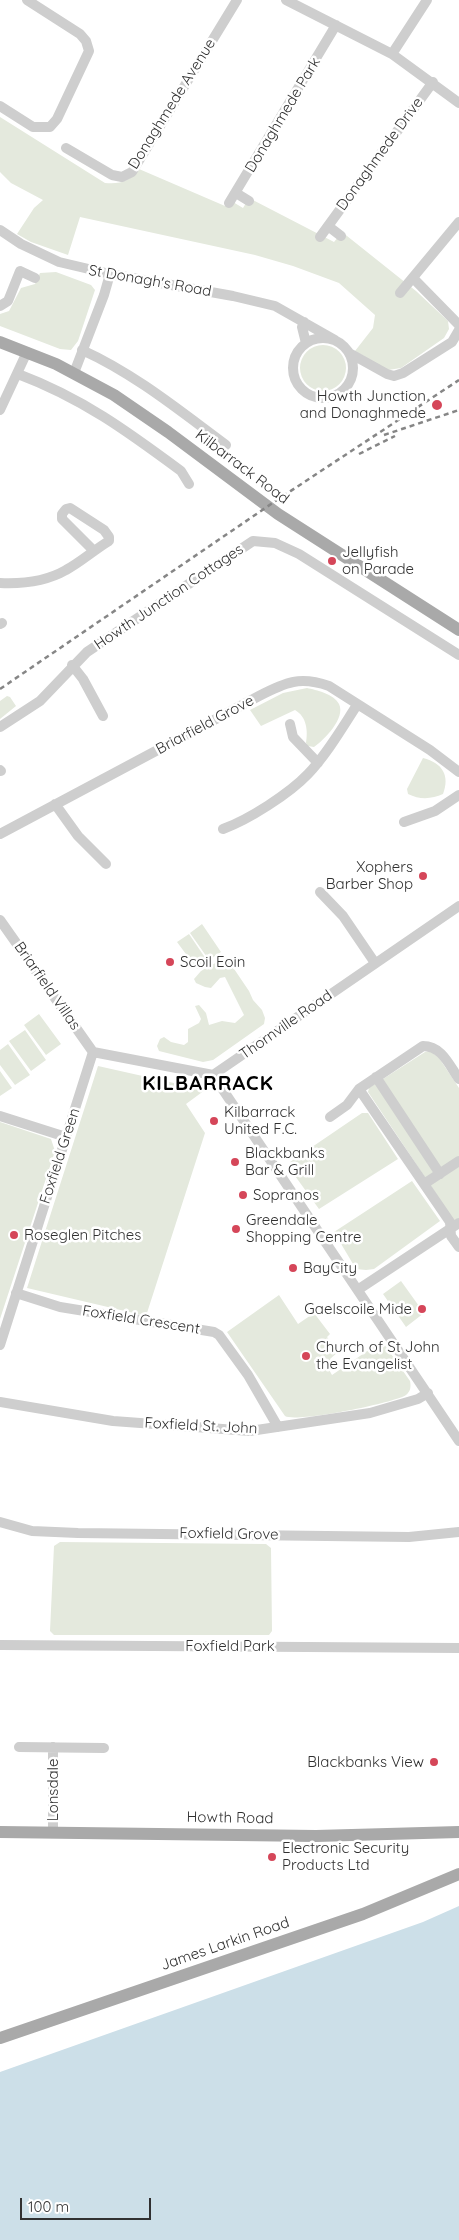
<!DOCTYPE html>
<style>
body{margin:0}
#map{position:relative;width:459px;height:2240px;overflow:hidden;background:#fff;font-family:Quicksand,sans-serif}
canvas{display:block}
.scale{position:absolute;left:20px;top:2198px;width:131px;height:22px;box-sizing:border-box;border:2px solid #313131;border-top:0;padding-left:6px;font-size:15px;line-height:18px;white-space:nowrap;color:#313131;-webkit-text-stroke:4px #fff;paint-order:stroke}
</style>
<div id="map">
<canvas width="459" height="2240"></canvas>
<div class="scale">100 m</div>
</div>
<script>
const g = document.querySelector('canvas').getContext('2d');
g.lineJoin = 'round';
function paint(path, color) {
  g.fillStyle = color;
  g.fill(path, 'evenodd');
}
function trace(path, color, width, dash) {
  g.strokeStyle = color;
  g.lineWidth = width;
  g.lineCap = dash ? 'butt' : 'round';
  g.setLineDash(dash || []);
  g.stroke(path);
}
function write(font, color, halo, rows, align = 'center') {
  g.font = font + ' Quicksand,sans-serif';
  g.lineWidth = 5;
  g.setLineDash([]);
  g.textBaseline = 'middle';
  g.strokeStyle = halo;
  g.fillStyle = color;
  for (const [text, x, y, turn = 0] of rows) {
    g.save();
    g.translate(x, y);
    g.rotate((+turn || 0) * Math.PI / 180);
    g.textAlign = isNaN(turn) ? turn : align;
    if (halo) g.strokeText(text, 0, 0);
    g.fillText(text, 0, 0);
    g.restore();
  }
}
paint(new Path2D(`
 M0 117 105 183C121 184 129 182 139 169L225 206 233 202 243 208 249 198 334 242 342 232 416 291 448 321 449 329 444 338 401 368 388 370 355 351 373 328 375 315 339 283 293 266 255 255 80 217 68 255 31 242 17 234 34 208 43 200 11 183 0 172Z
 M56 272 91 285 95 290 78 341 71 350 60 349 0 326V314L9 311 21 288 35 284 40 273Z
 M300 368a23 23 0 1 1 46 0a23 23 0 1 1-46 0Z
 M307 688C316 690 334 694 339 704 346 718 324 740 314 747L308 746 306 743C308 731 307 717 295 710L261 726 250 710 283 693Z
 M7 696 10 697 16 706 0 719V701Z
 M423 758C443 763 450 776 443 794 432 799 420 800 408 794L407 789Z
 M202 924 221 952 209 960 190 933Z
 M189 934 208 962 197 969 177 942Z
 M226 957 249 991 253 1000 262 1010 265 1018 264 1024 213 1060 203 1062 159 1051 157 1046 160 1039 164 1037 171 1042 184 1045 188 1042V1029L199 1023 201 1019 195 1006 199 1005 206 1013 209 1025 222 1021 235 1023 244 1015 225 977 220 978 211 988 205 987 196 983 194 979 201 971Z
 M39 1014 61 1044 46 1055 24 1025Z
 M25 1030 46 1060 31 1071 9 1041Z
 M8 1044 30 1075 15 1085 0 1065V1050Z
 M430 1051 439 1058 459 1088V1228L368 1092 369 1088 425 1052Z
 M98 1066 205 1090 186 1104 205 1133 146 1316 27 1288Z
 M0 1071 12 1088 0 1096Z
 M362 1113H368L398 1159 319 1209 290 1169 292 1166 290 1162Z
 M0 1122 51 1139 55 1151 0 1319Z
 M412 1181 440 1221 374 1269 366 1270 356 1269 334 1232Z
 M401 1281 424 1313 406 1327 383 1294Z
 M279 1295 298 1324 314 1313 330 1334 327 1337 338 1352 330 1359 332 1363 327 1366 332 1375 382 1341 410 1381C411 1386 411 1391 406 1395 394 1403 296 1423 285 1416L227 1332Z
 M60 1542 266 1544 271 1548 272 1631 269 1635H54L50 1631 54 1546Z`), '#e4e9dd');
paint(new Path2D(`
 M459 1906V2240H0V2072L423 1922Z`), '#ccdfe8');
trace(new Path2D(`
 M286 0 392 54 459 103
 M392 54 427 0
 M0 106 33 127H50L57 119 89 51 86 41 80 34 27 0
 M66 148 112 175 122 177 132 172 237 0
 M236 193 249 201
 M229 203 336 25
 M328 226 341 236
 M0 230 21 244 59 262 110 274 233 296 275 306 335 340
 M320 237 433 82
 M413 278 459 325
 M400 293 459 222
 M0 306 8 301 20 271 35 278
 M304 322 302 327 306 343
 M293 368a30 30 0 1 1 60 0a30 30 0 1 1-60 0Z
 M82 350C135 374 180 411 226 445
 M351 354 387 374 394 376 403 373 452 342 459 330
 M74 373 104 295 110 274
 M18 374C82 398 127 431 181 471L189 484
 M0 410 27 352
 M0 583C22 584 47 581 66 570 81 562 94 550 109 541V537L104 530 70 508 66 509 62 514V519L93 550
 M0 624 2 623
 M72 665 83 679 103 716
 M290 724 293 737 318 763
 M0 727 40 701 87 652 253 541 275 543 299 554 459 655
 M0 770 1 771
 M55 804 78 836 106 864
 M404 822 435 811 459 795
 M223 829C248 820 289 794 308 774 327 754 342 728 357 705
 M0 834 259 696C286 682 300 676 329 686L430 750 459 772
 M320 892 343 916 375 963
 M0 920 93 1052
 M93 1052 213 1075 459 906
 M213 1075 459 1441
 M376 1077 440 1174
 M359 1089 450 1222 451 1236 459 1247
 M0 1116 66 1137
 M330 1117 347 1105 359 1089 423 1046C442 1046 449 1065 459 1079
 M424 1184 459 1161
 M359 1289 459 1223
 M16 1293 60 1307 214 1332 219 1335 248 1375 278 1427
 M0 1345 93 1052
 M0 1402 113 1421 250 1431 370 1413 418 1399 428 1393
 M0 1522 32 1531 78 1533 409 1537 459 1532
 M0 1645 459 1648
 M19 1747 104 1748
 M53 1747V1832`), '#cecece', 10);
trace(new Path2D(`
 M0 342 56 364 114 395 168 432 278 514 459 630
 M0 1832 316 1836 459 1832
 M0 2038 363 1914 459 1874`), '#a9a9a9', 12);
trace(new Path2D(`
 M384 435 459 410
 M359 454 395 436
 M0 689 277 500 459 380`), '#868686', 2.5, [5, 4]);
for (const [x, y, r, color] of [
 [437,405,6,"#d54659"],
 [332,561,5,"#d54659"],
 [423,876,5,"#d54659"],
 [170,962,5,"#d54659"],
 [214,1121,5,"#d54659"],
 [235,1162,5,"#d54659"],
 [243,1195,5,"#d54659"],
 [236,1229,5,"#d54659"],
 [14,1235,5,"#d54659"],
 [293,1268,5,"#d54659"],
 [422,1309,5,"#d54659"],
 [306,1356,5,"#d54659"],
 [434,1762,5,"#d54659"],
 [272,1857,5,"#d54659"]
]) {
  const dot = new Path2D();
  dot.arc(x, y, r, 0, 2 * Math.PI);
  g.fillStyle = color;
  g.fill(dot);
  trace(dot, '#fff', 2);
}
write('15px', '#313131', '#fff', [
 ["Donaghmede Avenue",172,104,-58],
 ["Donaghmede Park",283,115,-59],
 ["Donaghmede Drive",380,154,-54],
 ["St Donagh's Road",150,281,10],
 ["Kilbarrack Road",242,467,37],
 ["Howth Junction Cottages",169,597,-34],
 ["Briarfield Grove",205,725,-28],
 ["Briarfield Villas",47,986,55],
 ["Thornville Road",286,1025,-35],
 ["Foxfield Green",60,1156,-72],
 ["Foxfield Crescent",141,1320,9],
 ["Foxfield St. John",201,1426,3],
 ["Foxfield Grove",229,1534,1],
 ["Foxfield Park",230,1646],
 ["Lonsdale",53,1790,-90],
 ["Howth Road",230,1818,1],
 ["James Larkin Road",225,1944,-19]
]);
write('15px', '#313131', '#fff', [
 ["Howth Junction",426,396,"right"],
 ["and Donaghmede",426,413,"right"],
 ["Jellyfish",342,552],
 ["on Parade",342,569],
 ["Xophers",413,867,"right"],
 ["Barber Shop",413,884,"right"],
 ["Scoil Eoin",180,962],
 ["Kilbarrack",224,1112],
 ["United F.C.",224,1129],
 ["Blackbanks",245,1153],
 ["Bar & Grill",245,1170],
 ["Sopranos",253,1195],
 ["Greendale",246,1220],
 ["Shopping Centre",246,1237],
 ["Roseglen Pitches",24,1235],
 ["BayCity",303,1268],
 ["Gaelscoile Mide",412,1309,"right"],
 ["Church of St John",316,1347],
 ["the Evangelist",316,1364],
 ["Blackbanks View",424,1762,"right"],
 ["Electronic Security",282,1848],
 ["Products Ltd",282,1865]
], 'left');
g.letterSpacing = '1px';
write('bold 20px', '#000', '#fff', [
 ["KILBARRACK",208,1084]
]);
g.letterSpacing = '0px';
</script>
